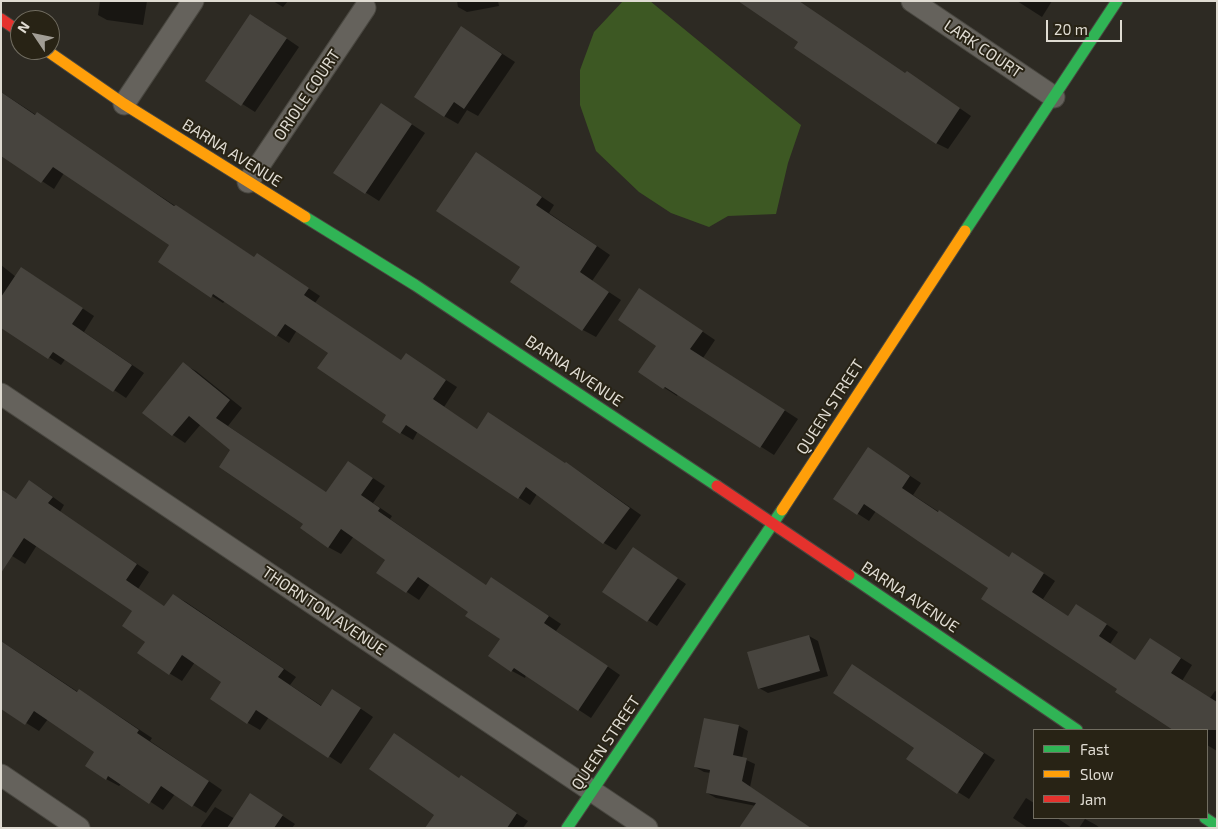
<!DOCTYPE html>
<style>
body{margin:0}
#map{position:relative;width:1218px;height:829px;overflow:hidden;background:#2d2a23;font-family:"Exo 2",sans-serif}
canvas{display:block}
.frame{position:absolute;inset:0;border:2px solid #dfdbd2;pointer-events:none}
.legend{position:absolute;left:1033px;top:729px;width:175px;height:90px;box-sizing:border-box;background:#282315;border:1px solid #716d61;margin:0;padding:6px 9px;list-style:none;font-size:15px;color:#dfdbd2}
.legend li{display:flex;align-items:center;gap:10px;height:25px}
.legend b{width:25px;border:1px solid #716d61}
.north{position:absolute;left:10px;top:10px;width:50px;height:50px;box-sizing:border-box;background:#282315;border:1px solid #716d61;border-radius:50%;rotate:304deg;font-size:14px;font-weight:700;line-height:20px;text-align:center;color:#dfdbd2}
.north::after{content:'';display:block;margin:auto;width:18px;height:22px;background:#a19d95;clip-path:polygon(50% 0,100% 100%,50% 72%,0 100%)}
.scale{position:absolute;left:1046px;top:20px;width:76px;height:22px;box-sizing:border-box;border:2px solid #dfdbd2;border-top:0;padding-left:6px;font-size:15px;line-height:18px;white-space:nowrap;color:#dfdbd2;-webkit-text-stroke:4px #282315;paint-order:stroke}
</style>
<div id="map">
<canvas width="1218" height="829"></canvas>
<div class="frame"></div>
<ul class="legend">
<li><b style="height:6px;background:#30b455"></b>Fast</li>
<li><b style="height:6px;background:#ff9f0a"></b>Slow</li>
<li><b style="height:6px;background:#e5322d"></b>Jam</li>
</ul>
<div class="north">N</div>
<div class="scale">20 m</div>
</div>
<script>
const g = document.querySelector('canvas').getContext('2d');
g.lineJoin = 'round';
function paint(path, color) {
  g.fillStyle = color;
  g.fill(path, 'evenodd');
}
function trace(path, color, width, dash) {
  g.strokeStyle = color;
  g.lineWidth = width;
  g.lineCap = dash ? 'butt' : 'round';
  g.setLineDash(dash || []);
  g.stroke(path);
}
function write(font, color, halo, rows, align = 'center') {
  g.font = font + ' "Exo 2",sans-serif';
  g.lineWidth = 4;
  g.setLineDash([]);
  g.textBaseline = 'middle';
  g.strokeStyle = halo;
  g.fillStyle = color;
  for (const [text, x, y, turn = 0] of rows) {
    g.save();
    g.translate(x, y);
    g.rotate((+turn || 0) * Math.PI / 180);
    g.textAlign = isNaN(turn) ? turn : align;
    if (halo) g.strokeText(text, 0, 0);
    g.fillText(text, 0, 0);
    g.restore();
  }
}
paint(new Path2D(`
 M623 1H650L801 125 788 163 776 214 728 216 709 227 671 213 639 192 596 151 580 105V70L594 32Z`), '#3d5823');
paint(new Path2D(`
 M100 1H147L143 25 107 20 98 15Z
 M273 1H288L283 7Z
 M457 1H498L499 6 467 12 458 7Z
 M1017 1H1052L1042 17Z
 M264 23 299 47 255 112 206 81Z
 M475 36 515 62 478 116 467 110 458 124 444 116Z
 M800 42 906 74 907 72 971 116 948 149 936 143Z
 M1 92 255 258 269 262 320 296 315 303 402 361 407 355 457 387 444 407 478 430 566 464 567 463 641 515 616 550 604 543 537 494 530 505 418 431 413 440 401 433 384 421 388 415 330 352 297 330 289 343 225 301 223 303 212 296 171 245 64 173 54 189 7 158 1 129Z
 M381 104 425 133 379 201 335 173Z
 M489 161 554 205 549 213 610 255 592 281 621 300 596 337 583 330 522 267Z
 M1 265 16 277 34 276 94 316 84 332 144 373 126 398 66 358 61 365 1 326Z
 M653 298 715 340 703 358 798 419 774 455 678 394 677 396 640 372 658 345Z
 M183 364 196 371 242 408 228 426 327 493 348 462 361 470 385 486 373 503 392 516 390 519 487 586 492 578 561 624 556 631 620 675 591 718 526 675 525 678 512 671 501 639 469 611 430 584 419 600 407 592 378 573 387 560 354 536 341 554 328 547 232 449 201 424 185 443 173 435 144 412Z
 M880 456 921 483 913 495 939 512 940 511 951 518 1010 558 1024 560 1055 581 1043 599 1069 617 1077 605 1088 612 1118 632 1110 644 1136 661 1151 639 1192 665 1182 681 1210 698 1215 691 1217 692V751L1207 745V730H1185L1183 729 1182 730H1176L1169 726 989 588 876 511 869 521 835 499Z
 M1 489 17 500 42 489 64 505 60 512 149 572 138 589 165 607 173 595 186 602 296 677 290 685 322 706 345 698 373 717 341 764 269 717 260 730 248 723 223 682 195 662 182 681 169 673 147 642 134 611 37 545 25 564 1 549Z
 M642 554 686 584 657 626 604 592Z
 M809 636 818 641 828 676 768 693 759 688Z
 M1 641 78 692 92 698 152 738 150 741 222 790 206 813 175 794 163 810 122 783 119 786 106 779 96 751 48 719 39 731 1 707Z
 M858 669 995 760 969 799 958 792 915 747Z
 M705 719 739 726 748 731 742 758 755 764 750 787 810 828 756 806 716 798 707 793 711 773 704 772 695 767Z
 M394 734 460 779 472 784 528 821 523 828H432L436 814Z
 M251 795 295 824 292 828H200L215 807 235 819Z
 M1026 798 1034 803V818H1057L1072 828H1028L1013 818Z
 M1085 819 1096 825 1100 828H1079Z`), '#0007');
paint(new Path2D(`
 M738 1H799L905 73 907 71 960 108 936 144 794 48 798 42Z
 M250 14 287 38 241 106 205 81Z
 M461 26 502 54 464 109 454 102 444 117 414 97Z
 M1 92 35 115 37 112 174 206 176 205 254 257 257 253 309 288 304 295 401 360 406 353 446 380 433 399 477 429 488 412 565 463 566 462 630 508 603 544 526 487 518 499 406 425 400 434 382 422 386 415 317 368 328 353 285 324 276 337 213 294 211 298 158 262 169 245 53 167 41 183 1 156Z
 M381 103 412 124 365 194 333 173Z
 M476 152 542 197 536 205 597 246 580 272 609 292 582 331 510 282 520 267 436 211Z
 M21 267 83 308 72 324 132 365 113 392 53 352 48 359 1 328V297Z
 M639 288 703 331 690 349 785 410 760 448 665 387 663 389 638 372 656 346 618 320Z
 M183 362 230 400 216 418 326 492 348 461 373 478 361 495 380 508 378 511 486 585 491 577 549 616 544 623 608 666 578 711 514 668 511 672 488 656 500 639 465 616 468 612 418 577 406 593 376 573 385 560 341 529 328 548 300 528 303 524 219 467 230 450 189 416 172 436 142 413Z
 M868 447 910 476 902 488 938 512 939 510 1009 557 1012 552 1044 573 1032 592 1068 616 1076 604 1107 624 1099 636 1135 660 1150 638 1181 658 1171 673 1217 702V730H1173L1115 692 1117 689 981 599 988 588 918 541 864 504 857 515 833 499Z
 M29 480 53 497 48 503 137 564 126 580 164 606 173 594 284 669 278 677 321 706 332 689 361 708 328 758 256 710 247 724 210 699 221 682 182 655 169 675 137 653 145 642 122 626 132 611 24 538 1 573V489L16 499Z
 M633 547 678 578 647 622 602 592Z
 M809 635 820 671 758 689 747 652Z
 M1 641 77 692 79 689 139 730 137 733 209 781 192 807 161 786 149 804 108 776 106 780 85 766 94 752 34 711 25 725 1 709Z
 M852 664 984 753 957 794 906 759 914 748 833 693Z
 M704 718 739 725 733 755 747 758 742 781 811 828H739L756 803 706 793 710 770 694 767Z
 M394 733 459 778 461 775 517 813 507 828H425L434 815 369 769Z
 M250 793 283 815 274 828H227Z`), '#47443e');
const street = new Path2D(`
 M912 1 1054 97
 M124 104 193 1
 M248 182 365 8
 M1 394 647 828
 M1 775 79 828`);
const fast = new Path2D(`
 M305 217 415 285 717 486
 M965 231 1117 1
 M849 575 1077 730
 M1205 818 1217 826
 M567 828 782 510`);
const slow = new Path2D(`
 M46 50 124 104 305 217
 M782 510 965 231`);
const jam = new Path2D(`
 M1 19 20 32
 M717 486 849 575`);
trace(street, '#494740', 23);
trace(fast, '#494740', 13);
trace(slow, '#494740', 13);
trace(jam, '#494740', 13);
trace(street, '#65625c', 21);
trace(fast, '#30b455', 11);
trace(slow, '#ff9f0a', 11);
trace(jam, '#e5322d', 11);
write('16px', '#dfdbd2', '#282315', [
 ["LARK COURT",983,49,34],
 ["ORIOLE COURT",307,95,-56],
 ["BARNA AVENUE",232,153,32],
 ["BARNA AVENUE",574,371,34],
 ["QUEEN STREET",830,407,-57],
 ["BARNA AVENUE",910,597,34],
 ["THORNTON AVENUE",324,611,34],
 ["QUEEN STREET",606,743,-56]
]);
</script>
